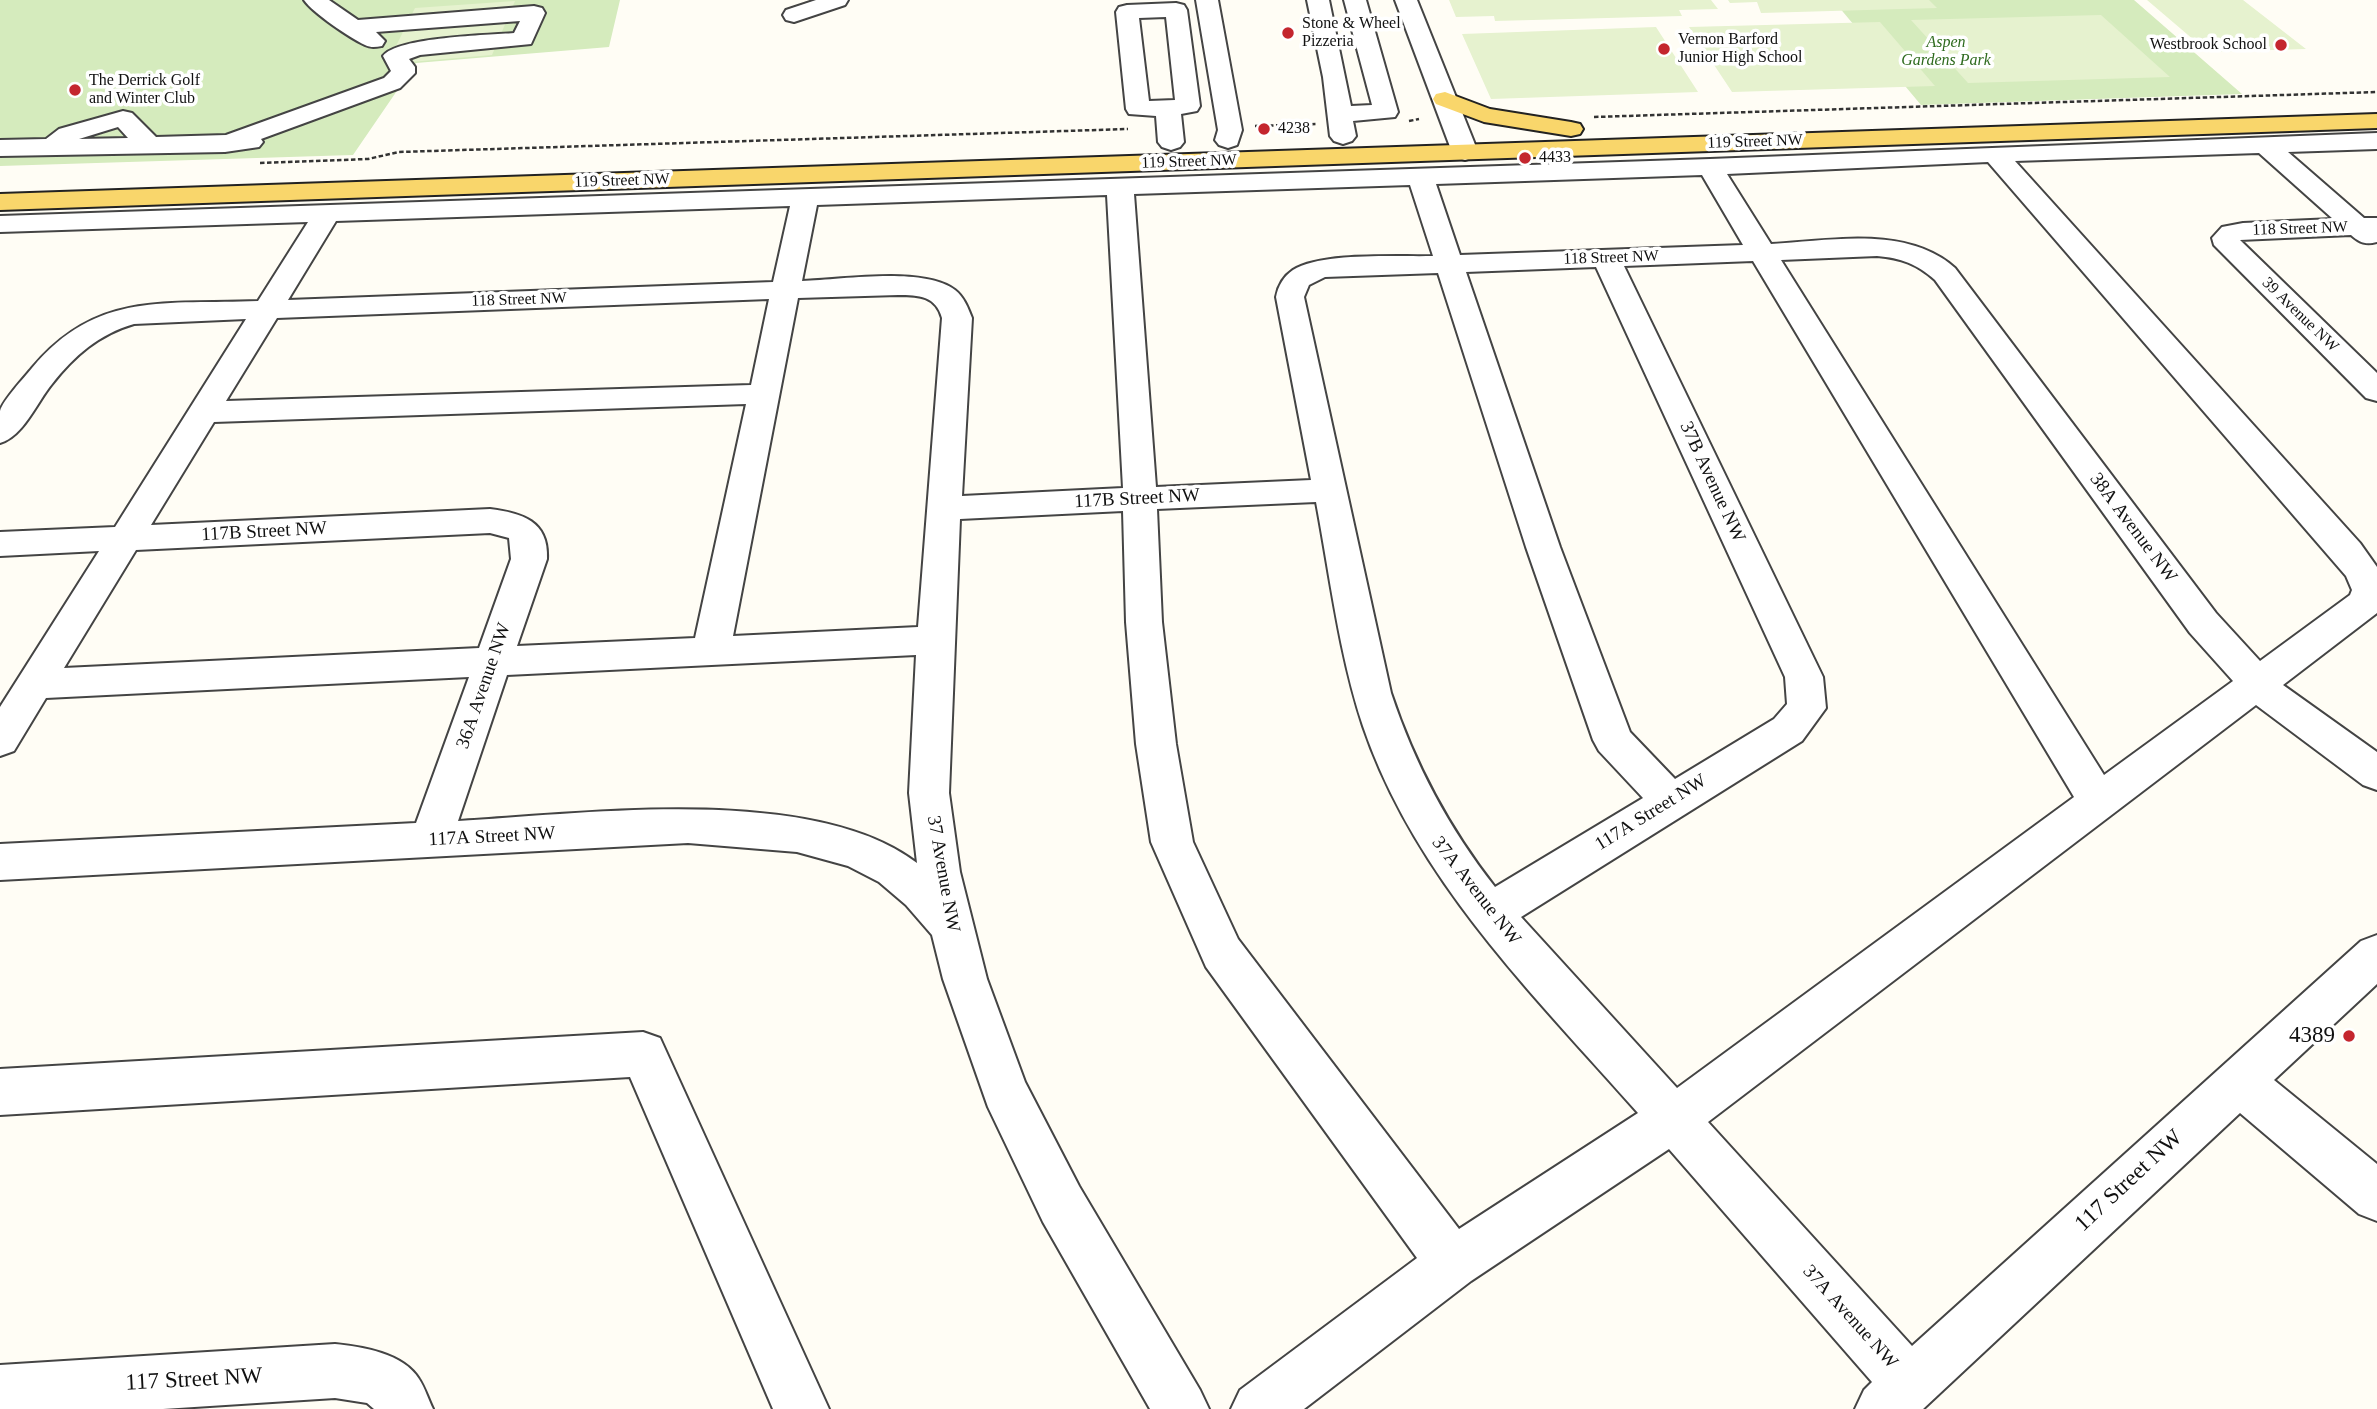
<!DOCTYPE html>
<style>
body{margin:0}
canvas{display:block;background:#fffdf5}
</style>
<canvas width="2377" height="1409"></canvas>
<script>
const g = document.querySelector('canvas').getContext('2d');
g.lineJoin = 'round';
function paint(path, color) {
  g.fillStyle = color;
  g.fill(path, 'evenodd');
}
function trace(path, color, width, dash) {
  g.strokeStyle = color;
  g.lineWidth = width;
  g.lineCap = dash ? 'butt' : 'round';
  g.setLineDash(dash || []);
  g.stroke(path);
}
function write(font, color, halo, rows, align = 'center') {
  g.font = font + ' Georgia,serif';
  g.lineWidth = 7;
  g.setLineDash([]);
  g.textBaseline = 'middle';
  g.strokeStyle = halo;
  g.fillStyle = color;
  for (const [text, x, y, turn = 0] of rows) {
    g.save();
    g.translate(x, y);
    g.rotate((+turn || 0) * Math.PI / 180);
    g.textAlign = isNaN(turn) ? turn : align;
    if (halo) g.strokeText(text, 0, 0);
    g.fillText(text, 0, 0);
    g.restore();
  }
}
paint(new Path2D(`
 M0 0H620L609 47 416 63 353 155 0 166Z
 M1833 0H2134L2242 94 1921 105Z`), '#d5ebbd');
paint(new Path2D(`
 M1449 0H1711L1718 9 1679 10 1682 16 1495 21 1494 16 1456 17Z
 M1728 0H1929L1937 8 1761 13 1757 2 1730 3Z
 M2147 0H2243L2306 49 2208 52Z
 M515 1 492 55 387 64 415 8Z
 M2101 15 2170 77 1968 83 1911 20Z
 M1880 22 1935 86 1732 92 1689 27Z
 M1656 27 1698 92 1491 99 1462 34Z`), '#e6f2cf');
const minor = new Path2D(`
 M304 0H329L358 20 534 6 542 8 545 13 531 44 420 55 409 59 415 67V73L400 88 261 139 263 142 259 147 225 152 0 156V140L46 139 59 129 123 111 132 113 156 137 226 135 384 78 391 71 383 56C397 37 489 35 514 33L520 21 376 32 385 41 382 46C376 47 371 48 365 45 350 38 313 13 304 0ZM118 127 128 138 79 139Z
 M816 0H848L845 5 794 22 786 20 783 15 786 10Z
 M1196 0H1218L1242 130 1237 145 1228 148 1219 145 1215 140 1218 130Z
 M1307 0H1329L1351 106 1372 105 1344 0H1366L1398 112 1395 117 1353 121 1356 136 1352 141 1343 144 1334 141 1330 136 1323 77Z
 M1395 0H1417L1478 152 1474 157 1465 160 1456 157 1452 152Z
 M1176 3 1184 5 1187 10 1200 106 1197 111 1181 114 1184 142 1180 147 1171 150 1162 147 1158 142 1156 116 1129 114 1126 109 1116 12 1119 7 1127 5ZM1166 17 1175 100 1149 101 1139 18Z
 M2377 133V149L2288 152 2364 218H2377V242C2366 245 2360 243 2351 235L2240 240 2377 373V401L2366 398 2214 245 2212 238 2222 227 2243 223 2333 219 2259 153 2015 161 2360 543 2377 567V613L2283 685 2377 752V790L2363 785 2256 705 1708 1122 1912 1346 2361 941 2377 935V984L2274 1080 2377 1164V1221L2359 1214 2240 1113 1923 1409H1855L1864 1390 1872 1382 1669 1149 1471 1281 1304 1409H1231L1240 1390 1417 1258 1206 967 1151 842 1136 744 1126 622 1123 511 960 519 949 793 960 872 987 979 1025 1082 1079 1186 1200 1390 1209 1409H1150L1043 1222 988 1107 943 979 932 935 906 905 879 882 848 866 797 852 688 843 0 880V844L416 823 469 677 46 698 14 751 0 756V707L99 551 0 556V532L115 527 246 319 134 324C99 334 74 356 52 384 37 402 23 437 0 443 0 434 0 420 0 411 3 400 24 378 32 368 97 290 166 305 258 301L308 222 0 232V216L1710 159ZM1988 162 2346 576 2352 590 2350 595 2260 661 2216 613 1955 268C1907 225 1830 241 1771 244L1727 174ZM1702 175 1743 245 1460 255 1436 184ZM1410 185 1433 256C1397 257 1322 252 1293 270 1284 276 1278 286 1276 297L1311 480 1156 487 1134 194ZM1107 195 1123 488 962 496 972 318C968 308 964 297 955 290 924 266 840 280 802 281L817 205ZM790 206 773 282 288 300 336 221ZM1877 256C1901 258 1917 264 1935 280L2190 633 2233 681 2104 775 1781 260ZM1753 261 2074 797 1677 1088 1521 917 1802 741 1826 708 1823 677 1624 266ZM1596 267 1785 677 1787 704 1774 719 1675 779 1630 732 1560 547 1466 272ZM1438 273 1526 547 1593 740 1599 751 1643 798 1495 887C1448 827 1415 765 1391 693L1304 297 1309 285 1325 277ZM898 295C919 295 936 296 942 318L918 627 733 636 798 298ZM769 299 751 385 226 401 277 318ZM746 404 695 638 517 646 547 559C549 521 522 513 490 509L151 525 214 422ZM1316 502C1330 576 1339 654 1363 726 1415 879 1533 994 1638 1113L1459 1229 1238 939 1193 842 1176 744 1162 622 1157 509ZM490 533 509 538 511 559 479 648 64 668 136 550ZM916 655 909 793 917 863C813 783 584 814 458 821L507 675Z
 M643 1032 660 1038 829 1409H773L630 1077 0 1115V1069Z
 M335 1344C363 1347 403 1353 419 1379 425 1388 428 1399 433 1409H374L367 1403 335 1398 163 1409H0V1365Z`);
const major = new Path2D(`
 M1445 92 1490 109 1571 122 1580 124 1583 129 1580 134 1571 136 1484 122 1436 104 1433 99 1436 94Z
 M2377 114V128L0 210V194Z`);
trace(minor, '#444', 4);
trace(major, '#222', 4);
trace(new Path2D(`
 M1594 117 2377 92
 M1409 121 1419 119
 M1255 126 1316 124
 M260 163 368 159 399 152 1128 129`), '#333', 2.5, [4.5, 2.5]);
paint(minor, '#fff');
paint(major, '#f9d66b');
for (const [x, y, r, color] of [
 [1288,33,7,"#c4262e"],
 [2281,45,7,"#c4262e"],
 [1664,49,7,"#c4262e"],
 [75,90,7,"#c4262e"],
 [1264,129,7,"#c4262e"],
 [1525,158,7,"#c4262e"],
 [2349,1036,7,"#c4262e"]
]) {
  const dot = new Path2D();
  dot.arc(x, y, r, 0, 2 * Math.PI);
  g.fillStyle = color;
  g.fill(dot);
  trace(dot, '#fff', 2.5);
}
write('16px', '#111', '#fff', [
 ["Stone & Wheel",1302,24],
 ["Pizzeria",1302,42],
 ["Vernon Barford",1678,40],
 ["Junior High School",1678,58],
 ["Westbrook School",2267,45,"right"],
 ["The Derrick Golf",89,81],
 ["and Winter Club",89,99],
 ["4238",1278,129],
 ["4433",1539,158]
], 'left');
write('italic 16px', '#2f6b1f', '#fff', [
 ["Aspen",1946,43],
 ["Gardens Park",1946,61]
]);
write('16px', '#111', '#fff', [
 ["119 Street NW",1755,142,-2],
 ["119 Street NW",1189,162,-2],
 ["119 Street NW",622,181,-2],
 ["118 Street NW",2300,229,-2],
 ["118 Street NW",1611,258,-2],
 ["118 Street NW",519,300,-2],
 ["39 Avenue NW",2300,315,44]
]);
write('19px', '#111', '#fff', [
 ["37B Avenue NW",1712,482,65],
 ["117B Street NW",1137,499,-3],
 ["38A Avenue NW",2133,528,53],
 ["117B Street NW",264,532,-3],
 ["36A Avenue NW",484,686,-71],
 ["117A Street NW",1651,813,-32],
 ["117A Street NW",492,837,-3],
 ["37 Avenue NW",943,874,80],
 ["37A Avenue NW",1476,891,52],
 ["37A Avenue NW",1850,1317,48]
]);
write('23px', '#111', '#fff', [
 ["4389",2335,1036]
], 'right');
write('23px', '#111', '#fff', [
 ["117 Street NW",2129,1181,-43],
 ["117 Street NW",194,1380,-3]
]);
</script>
